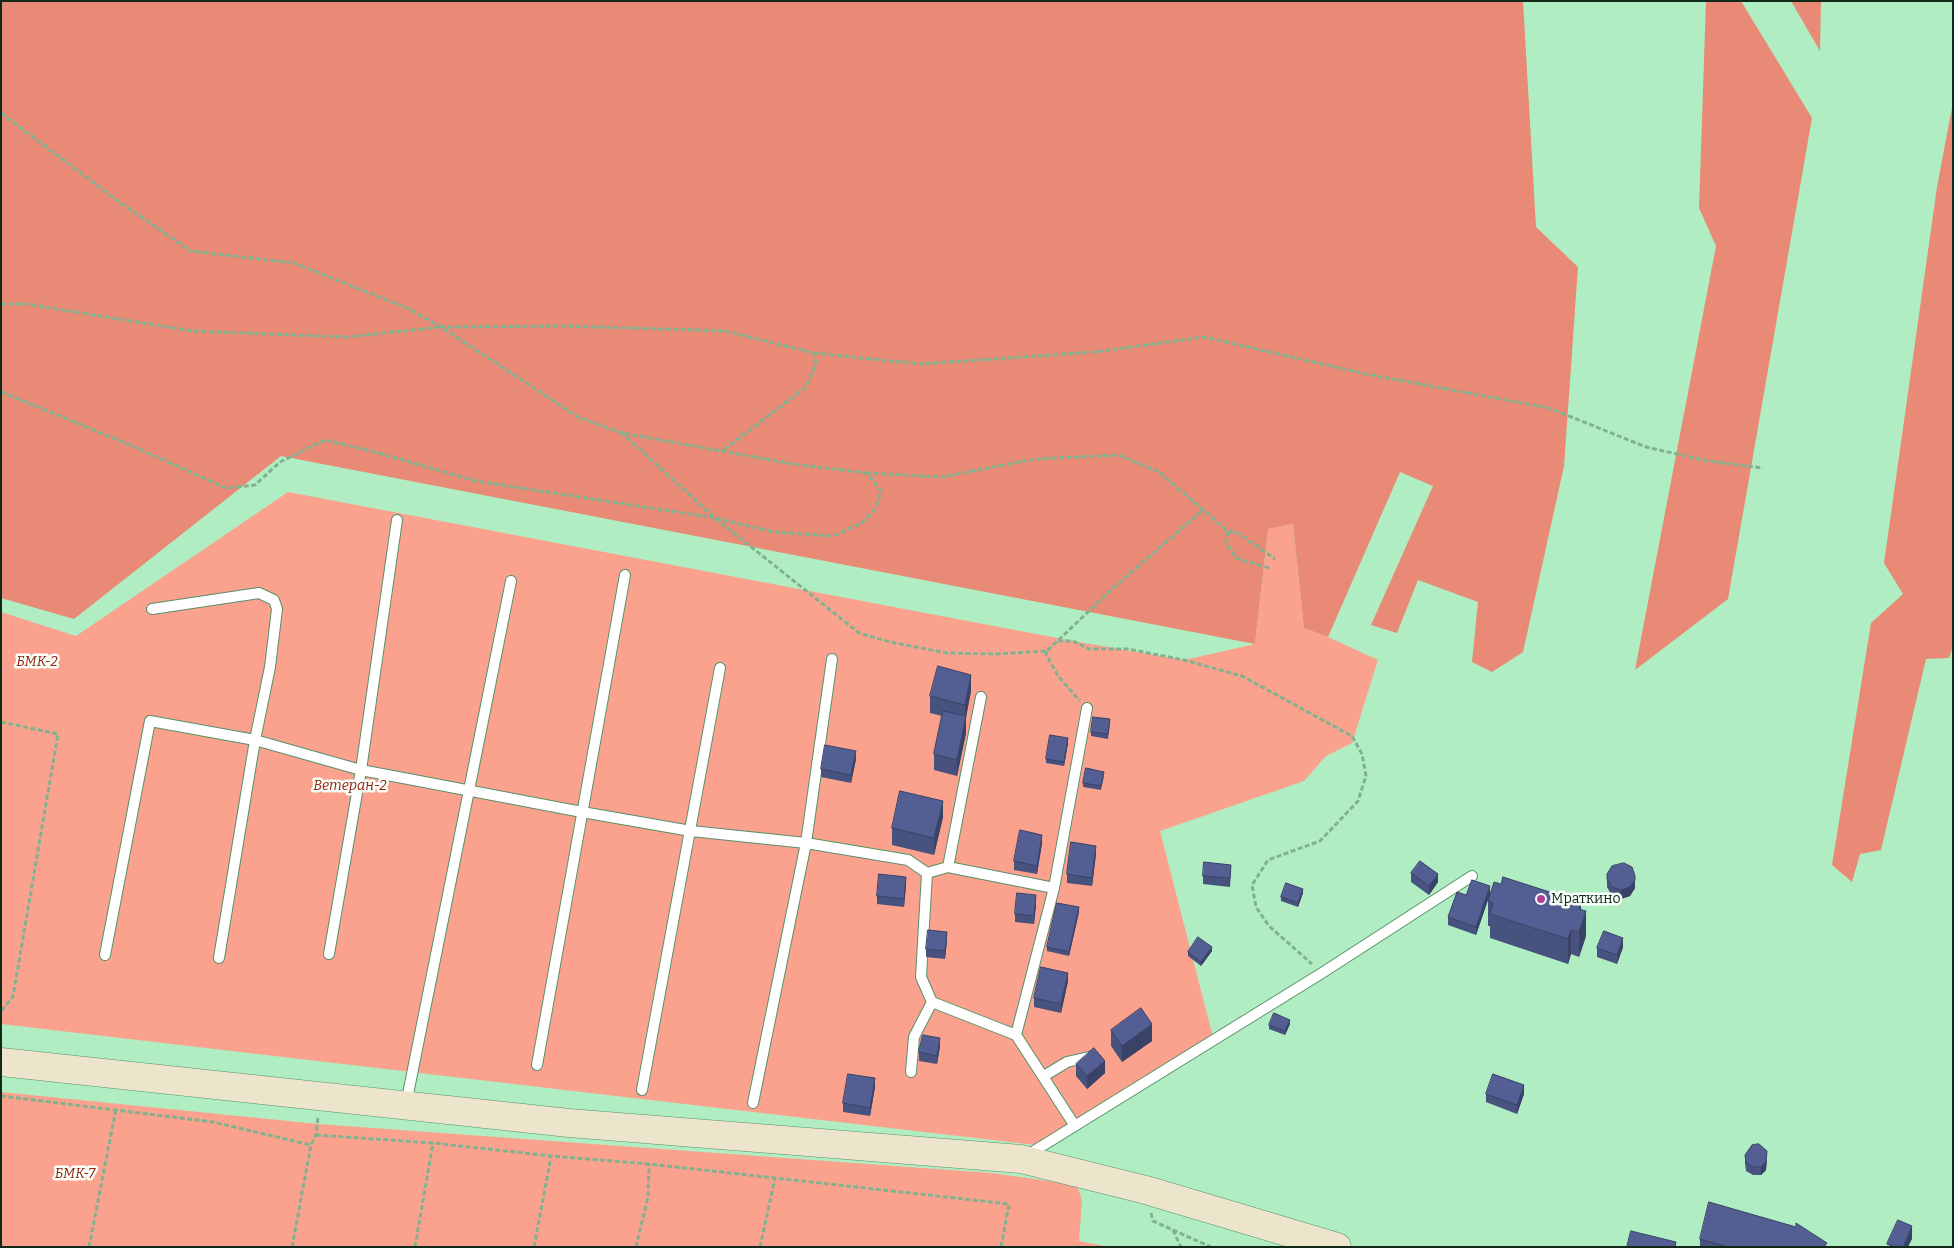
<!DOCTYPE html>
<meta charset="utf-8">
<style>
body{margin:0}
#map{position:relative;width:1954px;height:1248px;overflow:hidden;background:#b1edc2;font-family:Bitter,serif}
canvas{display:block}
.frame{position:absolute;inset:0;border:2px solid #112919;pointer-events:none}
</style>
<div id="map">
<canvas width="1954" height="1248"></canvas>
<div class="frame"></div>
</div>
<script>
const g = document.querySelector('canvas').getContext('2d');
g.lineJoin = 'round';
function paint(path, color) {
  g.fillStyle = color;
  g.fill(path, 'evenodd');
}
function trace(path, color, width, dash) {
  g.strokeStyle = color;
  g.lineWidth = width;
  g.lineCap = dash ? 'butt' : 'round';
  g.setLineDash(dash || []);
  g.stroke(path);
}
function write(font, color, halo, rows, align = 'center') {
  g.font = font + ' Bitter,serif';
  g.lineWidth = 5;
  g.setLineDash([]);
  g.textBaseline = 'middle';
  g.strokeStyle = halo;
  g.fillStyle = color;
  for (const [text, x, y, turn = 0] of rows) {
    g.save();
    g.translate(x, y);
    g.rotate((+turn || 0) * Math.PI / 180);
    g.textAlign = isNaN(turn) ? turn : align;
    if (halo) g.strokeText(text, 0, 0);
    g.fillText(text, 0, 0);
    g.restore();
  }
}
paint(new Path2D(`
 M288 492 1073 641 1184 660 1255 644 1268 529 1293 524 1304 628 1328 637 1378 660 1352 743 1326 756 1304 781 1160 831 1214 1041 1052 1147 1 1024V612L76 636Z
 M1 1092 318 1124 992 1173 1077 1185 1082 1201 1079 1241 1109 1247H1Z`), '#fba28e');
paint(new Path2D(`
 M1 1H1523L1536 227 1578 267 1564 466 1523 652 1492 672 1472 662 1478 602 1418 580 1397 633 1371 625 1433 486 1400 472 1328 637 1304 628 1293 524 1268 529 1255 644 281 456 74 619 1 598Z
 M1706 1H1741L1812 118 1728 599 1635 670 1716 246 1699 208Z
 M1791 1H1821L1820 51Z
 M1953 102V646L1949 658 1926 659 1881 850 1860 854 1852 882 1832 865 1871 623 1903 594 1884 563 1937 187Z`), '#e88a75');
const lane = new Path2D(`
 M152 609 259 593 274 600 277 609 270 667 255 740 219 958
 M948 867 981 697
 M927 873 948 867 1054 888
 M329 954 361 770 397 520
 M105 955 150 721 255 740 361 770 582 812 691 831 806 843 908 860 927 873 921 977 932 1002 1016 1035 1075 1126
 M1016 1035 1054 888 1087 708
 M537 1065 625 575
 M911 1072 914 1037 932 1002
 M1044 1076 1067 1062 1093 1056
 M642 1090 720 668
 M753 1103 806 843 832 659
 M406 1104 511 581
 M1026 1156 1322 973 1472 876`);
const secondary = new Path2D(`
 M1 1062 569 1123 1021 1159 1146 1190 1337 1247`);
trace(lane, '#569069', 12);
trace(secondary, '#569069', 29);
trace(new Path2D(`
 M1 113 118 201 191 251 294 263 407 308 441 327 578 417 622 433
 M1 304H26L192 331 347 337 441 327 566 326 725 331 814 353 816 364 806 387 721 452
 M814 353 920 364 1095 352 1204 337 1366 374 1549 408 1646 447 1708 461 1763 468
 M1 392 128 444 226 488 255 485 280 462 325 440 375 452 476 481 715 518 774 532 833 536 862 523 875 509 881 491 867 473 942 477 1035 459 1119 455 1159 472 1228 531 1238 533 1275 559
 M867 473 793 464 622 433 715 518 859 633 890 642 947 653 995 654 1047 651 1112 589 1203 510
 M1228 531 1226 543 1236 558 1269 568
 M1058 641H1073L1089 649H1128L1184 660 1242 676 1352 736 1362 754 1366 776 1358 801 1320 841 1268 860 1252 885 1256 907 1269 926 1312 964
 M1047 651 1046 654 1058 676 1080 701
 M1 722 58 734 13 996 1 1012
 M1 1096 213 1122 311 1145 316 1135 318 1117
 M316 1135 433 1143 551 1156 649 1164 1009 1204 1001 1247
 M1151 1213 1153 1221 1211 1247
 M1173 1230 1181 1247
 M89 1247 116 1109
 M292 1247 311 1145
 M415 1247 433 1143
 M534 1247 551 1157
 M636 1247 648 1197 649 1164
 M760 1247 775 1178`), '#81b28f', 3, [5, 2.5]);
trace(lane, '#fff', 10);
trace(secondary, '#ece5cc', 28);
paint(new Path2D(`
 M971 691 966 717V733L957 776 934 770V754L942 716 930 713V696Z
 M1110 723 1108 739 1091 736V732Z
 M1068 743 1064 766 1046 763V759Z
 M856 759 851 783 821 777V769Z
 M1104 776 1101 790 1083 787V783Z
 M943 817 934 855 892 845V828Z
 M1042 843 1037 874 1014 870V861Z
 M1096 854 1092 886 1067 883V874Z
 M1231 873 1230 887 1203 884V876Z
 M1411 873 1438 882 1429 895 1411 882Z
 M1607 874 1635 888 1630 896 1621 899 1612 896 1607 887Z
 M1501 884 1581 910 1586 936 1579 957 1571 954 1568 964 1490 938V926H1488V901Z
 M906 885 904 907 877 904V896Z
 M1303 893 1298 907 1281 901V897Z
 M1490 894 1476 935 1448 925V917L1466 895Z
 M1036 904 1034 924 1015 922V914Z
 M1079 912 1069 956 1047 951V947Z
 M947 940 945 959 926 957V949Z
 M1623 947 1617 964 1597 957V948Z
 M1212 951 1201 966 1188 956V952Z
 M1068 981 1061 1013 1034 1007V998Z
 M1290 1024 1285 1035 1269 1029V1025Z
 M1111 1030 1152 1041 1122 1062 1111 1046Z
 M940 1046 937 1064 919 1061V1052Z
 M1076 1064 1105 1073 1087 1089 1076 1076Z
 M875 1087 870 1116 843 1112V1103Z
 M1486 1094H1524L1517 1114 1486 1102Z
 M1745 1155 1767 1160 1766 1170 1761 1175H1753L1746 1171 1745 1163Z
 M1700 1239 1827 1247H1700Z`), '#47527e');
paint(new Path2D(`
 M971 675V691L966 717V733L957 776V760L965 721V705Z
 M1068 738V743L1064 766V762Z
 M856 751V759L851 783V775Z
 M943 801V817L934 855V838Z
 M1042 835V843L1037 874V866Z
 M1096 846V854L1092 886V878Z
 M1438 874V882L1429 895V886Z
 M1635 876V888L1630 896 1621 899V890Z
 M906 877V885L904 907V899Z
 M1490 886V894L1476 935V927Z
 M1303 889V893L1298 907V903Z
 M1036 895V904L1034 924V916Z
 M1581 902V926L1586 911V936L1579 957V909Z
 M1079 907V912L1069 956V952Z
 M1571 930V954L1568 964V939Z
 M947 932V940L945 959V951Z
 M1623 938V947L1617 964V955Z
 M1212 947V951L1201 966V962Z
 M1068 973V981L1061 1013V1004Z
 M1290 1020V1024L1285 1035V1031Z
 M1152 1024V1041L1122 1062V1046Z
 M940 1038V1046L937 1064V1056Z
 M1105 1061V1073L1087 1089V1076Z
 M875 1078V1087L870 1116V1108Z
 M1524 1085V1094L1517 1114V1105Z
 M1767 1151 1766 1170 1761 1175V1167Z
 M1912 1226V1239L1908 1247H1903Z`), '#3a4267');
const building = new Path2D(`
 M938 666 971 675 965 705 930 696Z
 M943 711 966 716 957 760 934 754Z
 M1093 717 1110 719 1108 734 1091 732Z
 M1050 735 1068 738 1064 762 1046 759Z
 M825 745 856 751 851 775 821 769Z
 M1086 768 1104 772 1101 786 1083 783Z
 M900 791 943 801 934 838 892 828Z
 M1020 830 1042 835 1037 866 1014 861Z
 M1071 842 1096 846 1092 878 1067 874Z
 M1420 861 1438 874 1429 886 1411 873Z
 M1204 862 1231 865 1230 878 1203 876Z
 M1624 863 1632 867 1635 876V880L1630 887 1621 890 1612 887 1607 879V874L1612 866Z
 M879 874 906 877 904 899 877 896Z
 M1503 877 1581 902 1579 909 1586 911 1579 932 1571 930 1568 939 1490 914 1493 903 1488 901 1494 882 1501 884Z
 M1472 880 1490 886 1476 927 1448 917 1457 892 1466 895Z
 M1286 883 1303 889 1298 903 1281 897Z
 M1017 893 1036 895 1034 916 1015 914Z
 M1057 903 1079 907 1069 952 1047 947Z
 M928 930 947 932 945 951 926 949Z
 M1604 931 1623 938 1617 955 1597 948Z
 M1198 937 1212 947 1201 962 1188 952Z
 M1041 967 1068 973 1061 1004 1034 998Z
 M1141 1008 1152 1024 1122 1046 1111 1030Z
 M1274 1013 1290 1020 1285 1031 1269 1025Z
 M923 1035 940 1038 937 1056 919 1052Z
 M1094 1048 1105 1061 1087 1076 1076 1064Z
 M848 1074 875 1078 870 1108 843 1103Z
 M1493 1074 1524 1085 1517 1105 1486 1094Z
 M1759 1144 1767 1151 1766 1162 1761 1167H1753L1746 1162 1745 1155 1752 1145Z
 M1709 1202 1796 1227V1223L1827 1243 1824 1247H1727L1700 1239Z
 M1898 1220 1912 1226 1903 1247H1894L1887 1244Z
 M1631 1231 1676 1242 1675 1247H1627Z`);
paint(building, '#535f93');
trace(building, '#3a4267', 1);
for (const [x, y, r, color] of [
 [1541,899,5,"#ad409e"]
]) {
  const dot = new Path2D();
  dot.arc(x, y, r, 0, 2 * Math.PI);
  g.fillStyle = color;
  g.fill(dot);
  trace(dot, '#f9fffb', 2);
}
write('italic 14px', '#912209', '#f9fffb', [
 ["БМК-2",37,662],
 ["Ветеран-2",350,786],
 ["БМК-7",75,1174]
]);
write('14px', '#112919', '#f9fffb', [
 ["Мраткино",1551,899]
], 'left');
</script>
